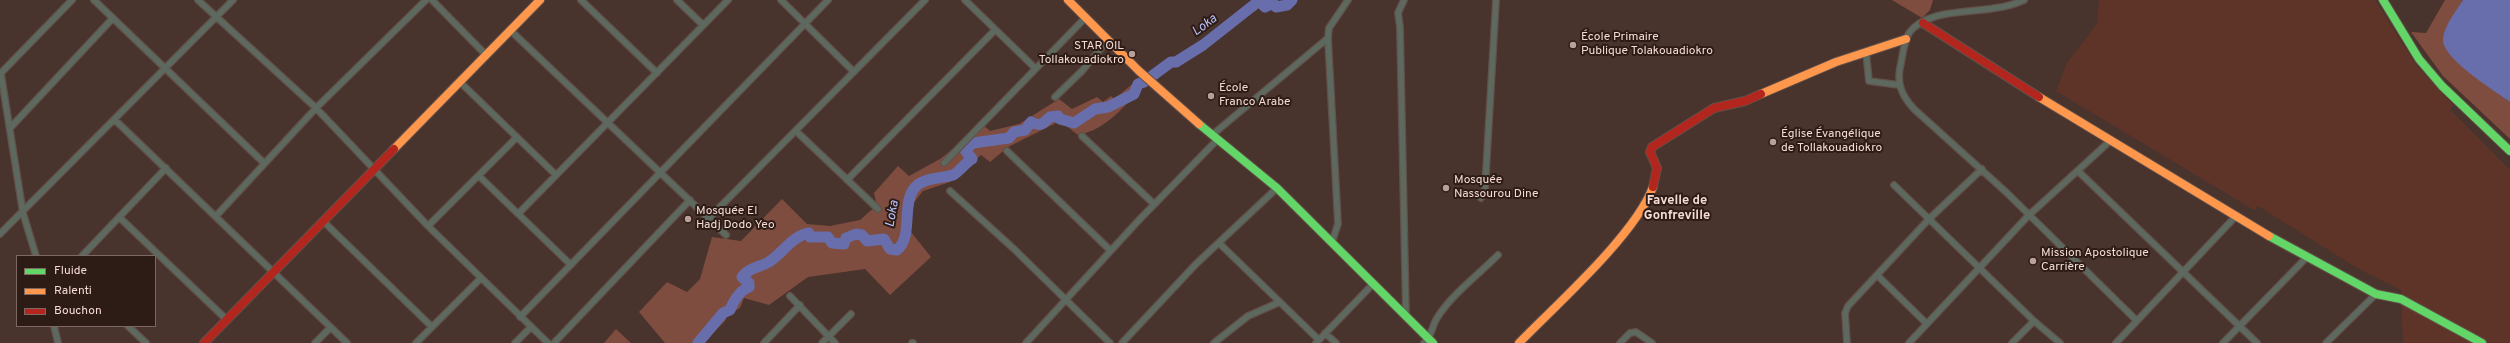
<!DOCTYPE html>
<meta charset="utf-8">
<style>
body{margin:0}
#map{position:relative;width:2510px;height:343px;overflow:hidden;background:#49332d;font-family:Overpass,sans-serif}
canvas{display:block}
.legend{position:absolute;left:16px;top:255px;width:140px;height:72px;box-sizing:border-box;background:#2d1b16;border:1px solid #7d6862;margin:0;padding:5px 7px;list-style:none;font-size:12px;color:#f5dbd3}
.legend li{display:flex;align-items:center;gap:8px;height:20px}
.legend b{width:20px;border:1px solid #7d6862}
</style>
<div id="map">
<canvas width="2510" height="343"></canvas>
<ul class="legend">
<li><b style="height:5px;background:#63d668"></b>Fluide</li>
<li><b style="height:5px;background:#ff974d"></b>Ralenti</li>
<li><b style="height:5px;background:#b3261e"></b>Bouchon</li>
</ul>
</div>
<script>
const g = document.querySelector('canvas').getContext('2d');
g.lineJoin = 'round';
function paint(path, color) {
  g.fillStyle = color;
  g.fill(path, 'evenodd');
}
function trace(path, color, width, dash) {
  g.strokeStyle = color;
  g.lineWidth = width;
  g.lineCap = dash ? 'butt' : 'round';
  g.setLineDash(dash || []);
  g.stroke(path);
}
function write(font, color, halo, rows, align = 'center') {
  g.font = font + ' Overpass,sans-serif';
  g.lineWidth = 4;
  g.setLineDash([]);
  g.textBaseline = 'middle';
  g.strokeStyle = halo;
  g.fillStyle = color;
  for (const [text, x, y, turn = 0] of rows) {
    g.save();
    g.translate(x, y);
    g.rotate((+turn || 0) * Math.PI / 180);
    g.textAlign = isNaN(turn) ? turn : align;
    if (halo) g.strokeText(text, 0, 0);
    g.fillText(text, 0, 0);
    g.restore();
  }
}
paint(new Path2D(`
 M2099 0H2375L2416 65 2453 105 2450 110 2510 170V343H2403L2401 290 2359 269 2258 206 2254 210 2056 91 2067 63 2097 24Z`), '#5f3428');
paint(new Path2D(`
 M1892 0H1933L1930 10 1922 18Z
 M2445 0H2463L2448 25 2475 76 2510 102V139L2443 76 2411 32 2426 33Z
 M1136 81 1142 88C1122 108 1107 129 1078 135L1060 121 1008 147 990 162 981 155 950 182 923 191 912 205 909 216 911 232 931 257 890 295 865 269 808 277 769 305 744 298 740 308 728 315 725 321 703 343H665L639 312 667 282 687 292 700 279 712 237 741 241 782 199 807 224 830 226 860 220 877 205 874 193 898 166 909 176 940 159 983 125 990 131 1019 124 1059 99 1072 109 1097 97 1103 102 1111 96 1114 99Z
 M616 329 631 343H604Z`), '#7f4d3f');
paint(new Path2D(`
 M2463 0H2510V102C2494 90 2442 59 2443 39 2444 26 2456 11 2463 0Z`), '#686eab');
trace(new Path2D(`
 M1152 76 1171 62H1176L1203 45 1259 1 1265 7 1273 3 1276 7 1287 5 1292 0
 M698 343 723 313 730 310C734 300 739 291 749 287V283L742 277C750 267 758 268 769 262 783 253 792 236 809 233L810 237H828L832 243 844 244 846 238 856 234 862 235 867 241 884 239 890 249 897 250C913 237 902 207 913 190 921 177 941 179 953 175 959 172 965 163 972 159L965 150 973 143 1009 138 1014 132 1025 130 1031 122C1040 127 1043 124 1050 117L1058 116 1060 119 1074 123 1095 109 1108 107 1134 94 1138 84 1144 82`), '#686eab', 11);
const street = new Path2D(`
 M94 0 264 163
 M198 0 316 108 428 226 548 343
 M432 0 486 55
 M581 0 657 73
 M677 0 703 25
 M781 0 854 72
 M965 0 1035 68
 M1404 0 1398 13 1400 27 1406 317
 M2024 0C2015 4 2005 7 1995 8 1971 13 1926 9 1909 33 1904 42 1903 53 1901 63 1896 82 1901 95 1914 109L2006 192 2136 320
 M510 30 726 235
 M1866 52 1869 81 1899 85
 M0 74 72 0
 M1 74 23 213 36 256
 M460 82 556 175
 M1055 97 1082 71 1108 40
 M115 120 347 343
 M11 127 113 18
 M796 131 878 209
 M1212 135 1328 38
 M1082 136 1154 204
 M1007 151 1110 250
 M944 163 1086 17
 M2079 172 2257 343
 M479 176 571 265
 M847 180 995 30
 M1894 185 2034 321 2060 343
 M950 191 1014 249 1110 343
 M1481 198 1485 189 1496 0
 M518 214 728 0
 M216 216 316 108 426 0
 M119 217 227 320
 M708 219 925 0
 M324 222 431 326
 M428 226 517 137
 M0 234 233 0
 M1332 242 1338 224 1328 38 1329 28 1348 0
 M1219 243 1319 340
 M82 256 166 168
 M1877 275 1927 324
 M790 296 835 343
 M520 317 828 0
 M54 326 58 343
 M128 326 146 343
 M1325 333 1336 343
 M315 343 330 328
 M416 343 481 278
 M515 343 531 327
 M554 343 690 200
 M764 343 800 305
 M822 343 851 314
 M912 343H913
 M1026 343 1139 220 1217 140
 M1122 343 1196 264 1277 188
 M1214 343 1248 316 1280 302
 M1316 343 1372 285
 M1424 343C1432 336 1432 326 1437 318 1452 294 1478 275 1498 255
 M1620 343 1630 333 1636 332 1652 343
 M1847 343 1845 313 1848 306 1929 219 1982 169
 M1909 343 2028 216 2110 141
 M2012 343 2034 321
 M2116 343 2236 216
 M2223 343 2306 258
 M2326 343 2376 294`);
const fast = new Path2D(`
 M2383 0 2419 59 2442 86 2510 151
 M1199 124 1277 188 1433 343
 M2269 236 2376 294 2401 299 2482 343`);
const slow = new Path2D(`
 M1068 0 1139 71 1199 124
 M1761 94 1836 62 1906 39
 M2039 97 2269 236
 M394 149 540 0
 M1519 343C1557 304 1635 235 1653 187`);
const jam = new Path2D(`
 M1923 23 2039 97
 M1653 187 1657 168 1650 152 1652 147 1714 108 1745 101 1761 94
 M204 343 394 149`);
trace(street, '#62504a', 8);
trace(fast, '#62504a', 10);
trace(slow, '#62504a', 10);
trace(jam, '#62504a', 10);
trace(street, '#5d695e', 5.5);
trace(fast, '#63d668', 8);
trace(slow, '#ff974d', 8);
trace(jam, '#b3261e', 8);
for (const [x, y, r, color] of [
 [1573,45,4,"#b9a099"],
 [1132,54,4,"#b9a099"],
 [1211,96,4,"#b9a099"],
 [1773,142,4,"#b9a099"],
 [1446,188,4,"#b9a099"],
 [688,219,4,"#b9a099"],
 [2033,261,4,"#b9a099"]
]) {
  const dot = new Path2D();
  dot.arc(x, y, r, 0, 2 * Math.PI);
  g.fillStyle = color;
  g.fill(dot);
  trace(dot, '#2d1b16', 1.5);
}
write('12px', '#f5dbd3', '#2d1b16', [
 ["École Primaire",1581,38],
 ["Publique Tolakouadiokro",1581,52],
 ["STAR OIL",1124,47,"right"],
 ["Tollakouadiokro",1124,61,"right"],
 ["École",1219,89],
 ["Franco Arabe",1219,103],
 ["Église Évangélique",1781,135],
 ["de Tollakouadiokro",1781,149],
 ["Mosquée",1454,181],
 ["Nassourou Dine",1454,195],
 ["Mosquée El",696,212],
 ["Hadj Dodo Yeo",696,226],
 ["Mission Apostolique",2041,254],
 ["Carrière",2041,268]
], 'left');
write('italic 13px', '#bac4fd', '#2d1b16', [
 ["Loka",1205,26,-37],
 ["Loka",893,214,-80]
]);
write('bold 13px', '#f5dbd3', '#2d1b16', [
 ["Favelle de",1677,201],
 ["Gonfreville",1677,216]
]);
</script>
